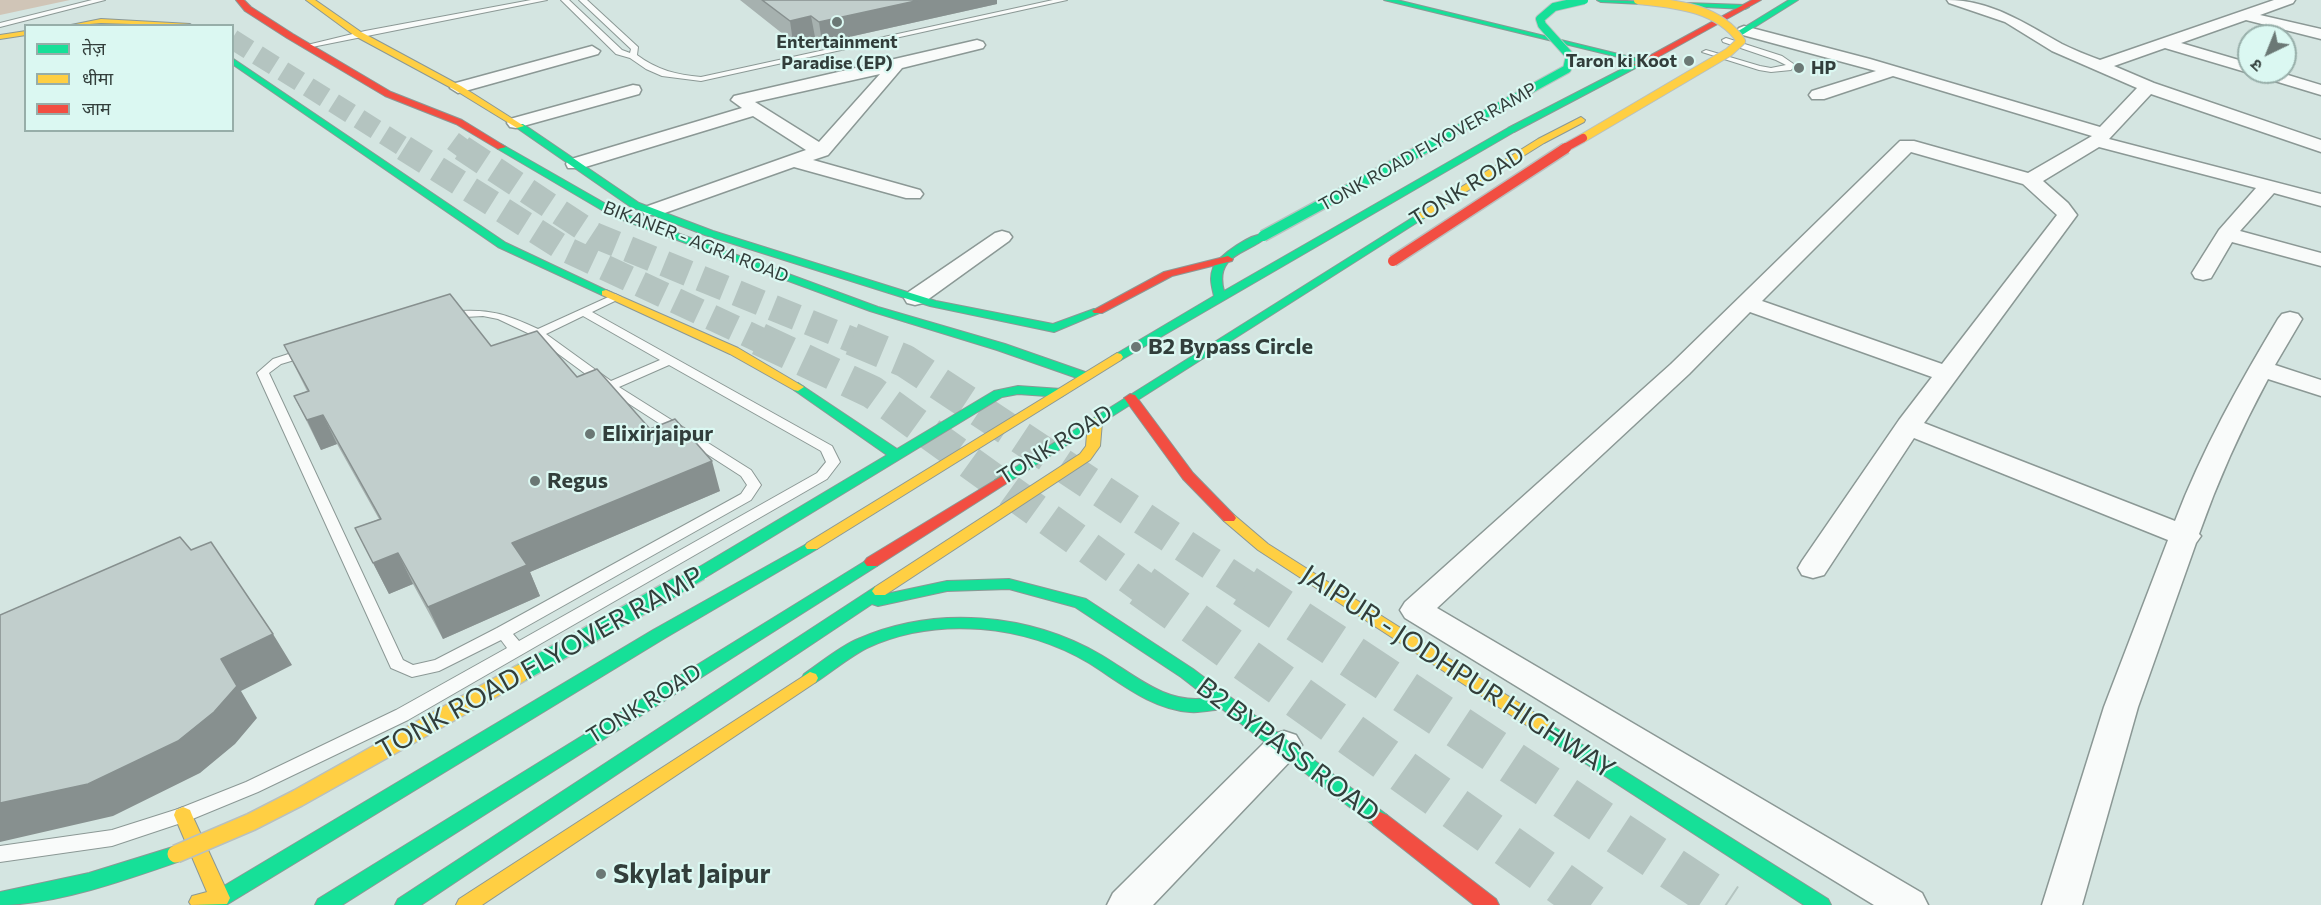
<!DOCTYPE html>
<meta charset="utf-8">
<style>
body{margin:0}
#map{position:relative;width:2321px;height:905px;overflow:hidden;background:#d4e5e1;font-family:Commissioner,"Noto Sans Devanagari",sans-serif}
canvas{display:block}
.legend{position:absolute;left:24px;top:24px;width:210px;height:108px;box-sizing:border-box;background:#dbf8f2;border:2px solid #97aea9;margin:0;padding:8px 10px;list-style:none;font-size:18px;color:#323e3b}
.legend li{display:flex;align-items:center;gap:12px;height:30px}
.legend b{width:30px;border:2px solid #97aea9}
.north{position:absolute;left:2237px;top:24px;width:60px;height:60px;box-sizing:border-box;background:#dbf8f2;border:2px solid #97aea9;border-radius:50%;rotate:223deg;font-size:16px;font-weight:700;line-height:24px;text-align:center;color:#323e3b}
.north::after{content:'';display:block;margin:auto;width:21px;height:27px;background:#6b7875;clip-path:polygon(50% 0,100% 100%,50% 72%,0 100%)}
</style>
<div id="map">
<canvas width="2321" height="905"></canvas>
<ul class="legend">
<li><b style="height:8px;background:#16e098"></b>तेज़</li>
<li><b style="height:8px;background:#ffcf43"></b>धीमा</li>
<li><b style="height:8px;background:#f24e42"></b>जाम</li>
</ul>
<div class="north">उ</div>
</div>
<script>
const g = document.querySelector('canvas').getContext('2d');
g.lineJoin = 'round';
function paint(path, color) {
  g.fillStyle = color;
  g.fill(path, 'evenodd');
}
function trace(path, color, width, dash) {
  g.strokeStyle = color;
  g.lineWidth = width;
  g.lineCap = dash ? 'butt' : 'round';
  g.setLineDash(dash || []);
  g.stroke(path);
}
function write(font, color, halo, rows, align = 'center') {
  g.font = font + ' Commissioner,sans-serif';
  g.lineWidth = 4.5;
  g.setLineDash([]);
  g.textBaseline = 'middle';
  g.strokeStyle = halo;
  g.fillStyle = color;
  for (const [text, x, y, turn = 0] of rows) {
    g.save();
    g.translate(x, y);
    g.rotate((+turn || 0) * Math.PI / 180);
    g.textAlign = isNaN(turn) ? turn : align;
    if (halo) g.strokeText(text, 0, 0);
    g.fillText(text, 0, 0);
    g.restore();
  }
}
paint(new Path2D(`
 M0 0H70L0 15Z`), '#d0c5b7');
trace(new Path2D(`
 M232 39 407 149
 M453 141 464 149`), '#b4c4c0', 20, [20, 10]);
trace(new Path2D(`
 M404 148 563 248 762 341
 M462 148 594 235 855 341`), '#b4c4c0', 26, [26, 13]);
trace(new Path2D(`
 M759 339 872 392 1144 588
 M852 339 905 361 1248 588`), '#b4c4c0', 33, [33, 16]);
trace(new Path2D(`
 M1142 586 1591 905
 M1245 586 1727 905`), '#b4c4c0', 43, [43, 21]);
const lane = new Path2D(`
 M92 0H105L0 27V23Z
 M531 0H547L307 48 303 46 365 31Z
 M561 0H569L622 50 630 53 631 49 579 0H587L638 47 637 55C657 70 677 75 701 77L1053 0H1067L701 81 662 76 646 69 630 58 616 54Z
 M1726 38 1782 56 1795 65 1791 70 1771 72 1759 70 1702 52 1706 50 1760 66 1771 68 1786 65 1776 60 1723 42 1722 40Z
 M615 294 621 297 619 299 592 312 832 446 840 462 827 479 408 720 258 792 190 820 112 846 0 862V846L112 830 178 809 246 782 396 710 507 648 501 640 439 671 412 677 391 668 257 373 273 359 307 348 313 352 311 355 281 364 269 373 403 660 413 665 435 660 497 628 741 494 747 485 741 476 606 389 534 336 498 319 483 316 447 318 441 315C446 311 452 311 459 311 492 309 508 315 538 329ZM583 316 660 360 611 381 546 334ZM669 365 821 451 826 462 817 473 519 641 513 634 751 500 761 485 751 470 619 387Z`);
const street = new Path2D(`
 M1947 0C1991 0 2024 23 2062 44 2074 50 2087 55 2100 60L2274 0H2295L2293 3 2260 15 2321 29V39L2246 20 2181 43 2249 63V72H2253L2249 73 2165 48 2114 66 2154 83 2321 140V152L2151 94 2109 139 2321 194V206L2274 193 2240 231 2321 253V266L2232 242 2211 278 2203 280 2195 278 2192 273 2219 230 2256 188 2099 147 2043 181 2068 203 2077 215 1924 423 2175 521C2202 450 2239 384 2278 319L2282 314 2290 312 2298 314 2302 319 2275 365 2321 380V396L2268 379C2241 429 2218 480 2199 534L2201 536 2196 543 2138 707 2082 905H2042L2104 707 2168 540 1914 438 1824 575 1813 578 1802 575 1798 568 1802 561 1899 420 1932 377 1750 312 1689 374 1437 608 1922 893 1928 905H1874L1405 618 1400 610 1405 602 1671 364 1900 141H1914L2028 173 2092 136 1893 76 1824 99H1812L1809 95 1812 91 1876 71 1739 34 1736 31 1739 28 1744 26 1870 59 2100 127 2137 88 2052 51 2005 22 1949 3ZM1911 152 2023 184 2057 215 1942 364 1762 301Z
 M977 40 983 42 985 45 983 48 902 68 828 155 813 160 920 190 923 194 920 198H906L794 167 659 215H645L642 211 645 207 806 150 753 116 582 168H568L566 164 568 160 742 108 731 100 734 96ZM880 74 819 142 755 102Z
 M592 46 600 51 598 54 458 93 450 88 452 84Z
 M2253 72H2278L2321 85V95L2255 75Z
 M633 85 639 86 641 90 639 94 516 128 510 127 507 123 510 119Z
 M1002 231 1009 233 1012 237 1009 241 923 303 915 305 907 303 904 298 907 293 995 233Z
 M1284 731 1296 735 1302 745 1296 755 1153 905H1107L1113 893 1272 735Z`);
const fast = new Path2D(`
 M1384 0H1397L1647 61 1643 63Z
 M1597 0 1745 5 1749 7 1745 9 1601 2Z
 M1789 0H1798L1742 35 1735 33Z
 M232 58 506 243 612 293 610 295H602L498 247 232 64Z
 M1634 63 1641 65 1514 132 1121 360 1117 361 1111 357 1214 296C1212 287 1209 278 1213 268 1219 255 1252 232 1267 234L1268 236C1249 254 1214 253 1224 291L1508 128Z
 M517 124H523L639 203 713 231 936 301 1053 324 1094 309H1102L1104 311 1054 332 930 306 705 235 631 207 517 128Z
 M501 144 620 212 878 307 1005 344 1088 373 1090 376 1084 380 1080 379 997 350 870 311 612 216 498 149 496 147Z
 M1420 213 1424 214V218L1007 483H997L995 480Z
 M798 383 897 449 994 391 1018 386 1061 389 1067 393 1061 397 1018 394 1002 397 706 577H696L693 573 696 569 887 455 794 390 792 387Z
 M812 541 817 543 819 546 817 549 665 638 226 905H199L202 899 653 630Z
 M872 557 877 558 880 562 877 566 342 905H315L318 899Z
 M1009 579 1086 599 1193 669 1387 815 1389 820 1387 825 1380 828 1373 825 1222 709C1212 710 1201 713 1190 712 1151 709 1121 683 1089 663 1025 625 938 616 869 647 850 656 833 671 816 682L810 684 804 682 802 678 804 674C822 662 839 647 858 639 935 605 1029 613 1101 655 1135 675 1166 705 1208 698L1181 677 1075 607 1009 589 947 591 878 606 872 604 421 905H395L398 899 875 587H885L888 591 886 594 947 581Z
 M1543 720 1828 899 1831 905H1804L1537 732 1534 727 1537 722Z
 M176 846 183 848 186 854 183 860C129 879 56 905 0 905V892L89 873Z`);
const slow = new Path2D(`
 M306 0H315L361 32 461 86 524 126 517 128 455 90 355 36Z
 M101 19 190 24 193 26 101 23 66 26Z
 M26 31V35L0 39V35Z
 M1581 117 1585 120 1584 122 1544 143 1424 218H1416L1415 216 1538 139Z
 M606 290 738 348 804 387 798 391 794 390 730 354 602 295V291Z
 M1117 353 1121 354 1123 357 1121 360 817 549H807L805 546 807 543Z
 M1095 418 1102 422 1100 446 1090 460 885 595H875L872 591 875 587 1080 454 1086 446 1088 422Z
 M1229 513 1234 515 1268 544 1549 722 1552 727 1549 732 1543 734 1537 732 1258 550 1224 521 1222 518Z
 M810 672 816 674 818 678 816 682 482 905H456L459 899Z
 M183 807 190 810 192 815 230 898 227 904 191 905 189 902 192 896 207 892 174 815 176 810Z`);
const jam = new Path2D(`
 M236 0H244L251 7 293 34 391 92 462 120 506 147 498 149 456 124 385 96 287 38 245 11Z
 M1752 0H1761L1640 67 1633 65Z
 M1228 256 1233 259 1232 261 1172 276 1102 313H1094L1092 311 1164 272Z
 M1130 394 1135 395 1193 473 1234 515 1236 518 1234 521H1224L1183 479 1124 398Z
 M1002 476 1007 477 1009 480 1007 483 877 566H867L864 562 867 558Z
 M1380 812 1387 815 1496 899 1499 905H1474L1373 825 1371 820 1373 815Z`);
trace(lane, '#8b9895', 2);
trace(street, '#8b9895', 3);
trace(fast, '#8b9895', 2);
trace(slow, '#8b9895', 2);
trace(jam, '#8b9895', 2);
paint(lane, '#f9fbfa');
paint(street, '#f9fbfa');
paint(fast, '#16e098');
paint(slow, '#ffcf43');
paint(jam, '#f24e42');
const fastBridgeFar3 = new Path2D(`
 M1422 149 1567 69 1570 56 1542 25 1540 19 1554 7 1584 0`);
const fastBridgeFar2 = new Path2D(`
 M1263 236 1425 148`);
const fastBridgeFar1 = new Path2D(`
 M675 588 701 573`);
const fastBridge = new Path2D(`
 M521 673 677 586`);
const slowBridgeFar1 = new Path2D(`
 M1583 138 1729 52 1741 41C1718 7 1675 4 1638 0`);
const slowBridge = new Path2D(`
 M176 854 251 822 298 798 521 673`);
const jamBridgeFar1 = new Path2D(`
 M1563 149 1583 138`);
const jamBridge = new Path2D(`
 M1393 261 1566 148`);
trace(fastBridgeFar3, '#b8c0bf', 10, []);
trace(fastBridgeFar2, '#b8c0bf', 13, []);
trace(fastBridgeFar1, '#b8c0bf', 16, []);
trace(fastBridge, '#b8c0bf', 20, []);
trace(slowBridgeFar1, '#b8c0bf', 10, []);
trace(slowBridge, '#b8c0bf', 20, []);
trace(jamBridgeFar1, '#b8c0bf', 10, []);
trace(jamBridge, '#b8c0bf', 13, []);
trace(fastBridgeFar3, '#16e098', 8);
trace(fastBridgeFar2, '#16e098', 10);
trace(fastBridgeFar1, '#16e098', 14);
trace(fastBridge, '#16e098', 17);
trace(slowBridgeFar1, '#ffcf43', 8);
trace(slowBridge, '#ffcf43', 17);
trace(jamBridgeFar1, '#f24e42', 8);
trace(jamBridge, '#f24e42', 10);
paint(new Path2D(`
 M740 0H997V4L822 43 815 37 793 42Z
 M284 345 491 346 577 377 650 429 720 491 530 572 540 596 443 639 413 584 389 594 355 528 379 519 337 444 321 450 294 396 307 391Z`), '#a6b1af');
paint(new Path2D(`
 M920 0H997V4L822 43 819 22Z
 M811 16 815 37 793 42 790 21Z
 M323 415 337 444 321 450 307 420Z
 M712 461 720 491 530 572 540 596 443 639 428 607 512 543Z
 M398 553 413 584 389 594 373 563Z
 M273 634 292 665 241 691 257 718 235 744 200 773 113 816 0 842V803L221 659Z`), '#87908f');
const building = new Path2D(`
 M762 0H920L819 22 811 16 790 21Z
 M450 294 491 346 537 331 577 377 597 369 650 429 675 419 712 461 512 543 527 565 428 607 398 553 373 563 355 528 381 519 323 415 307 420 294 396 309 391 284 345Z
 M180 537 191 550 211 542 273 634 221 659 237 686 214 712 178 741 88 784 0 803V615Z`);
paint(building, '#c1cecc');
trace(building, '#87908f', 1.5);
for (const [x, y, r, color] of [
 [837,22,6,"#6b7875"],
 [1689,61,6,"#6b7875"],
 [1799,68,6,"#6b7875"],
 [1136,347,6,"#6b7875"],
 [590,434,6,"#6b7875"],
 [535,481,6,"#6b7875"],
 [601,874,6,"#6b7875"]
]) {
  const dot = new Path2D();
  dot.arc(x, y, r, 0, 2 * Math.PI);
  g.fillStyle = color;
  g.fill(dot);
  trace(dot, '#dbf8f2', 2);
}
write('bold 18px', '#323e3b', '#dbf8f2', [
 ["Entertainment",837,42],
 ["Paradise (EP)",837,63],
 ["Taron ki Koot",1677,61,"right"],
 ["HP",1811,68,"left"]
]);
write('18px', '#323e3b', '#dbf8f2', [
 ["TONK ROAD FLYOVER RAMP",1428,147,-29],
 ["BIKANER - AGRA ROAD",696,242,21]
]);
write('22px', '#323e3b', '#dbf8f2', [
 ["TONK ROAD",1467,187,-32],
 ["TONK ROAD",1055,445,-32],
 ["TONK ROAD",644,704,-32]
]);
write('bold 22px', '#323e3b', '#dbf8f2', [
 ["B2 Bypass Circle",1148,347],
 ["Elixirjaipur",602,434],
 ["Regus",547,481]
], 'left');
write('27px', '#323e3b', '#dbf8f2', [
 ["TONK ROAD FLYOVER RAMP",540,663,-29],
 ["JAIPUR - JODHPUR HIGHWAY",1458,672,33],
 ["B2 BYPASS ROAD",1288,750,37]
]);
write('bold 27px', '#323e3b', '#dbf8f2', [
 ["Skylat Jaipur",613,874]
], 'left');
</script>
